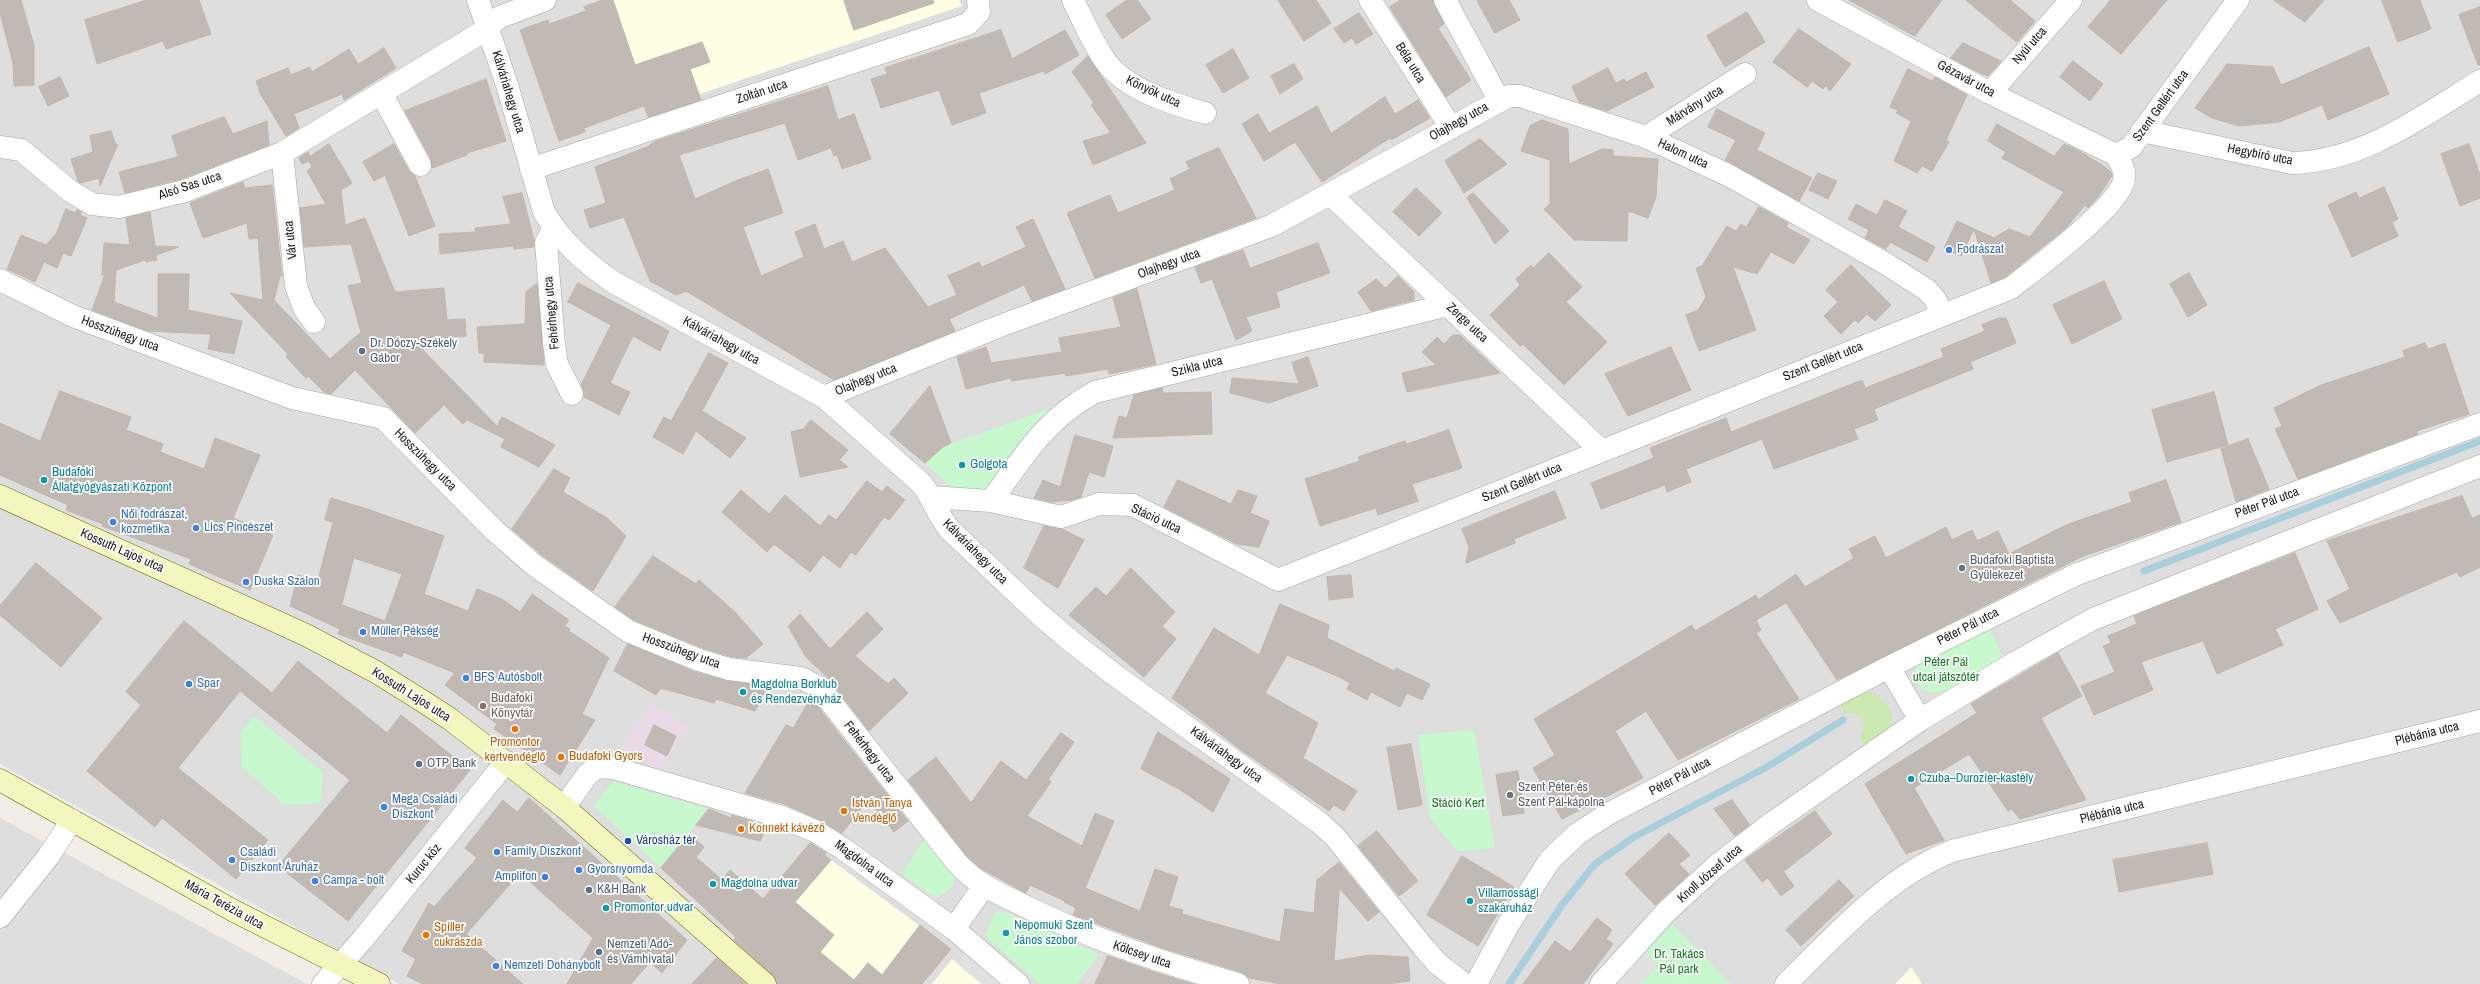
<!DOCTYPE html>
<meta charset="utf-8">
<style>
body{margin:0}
canvas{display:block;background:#f1eee8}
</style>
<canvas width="2480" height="984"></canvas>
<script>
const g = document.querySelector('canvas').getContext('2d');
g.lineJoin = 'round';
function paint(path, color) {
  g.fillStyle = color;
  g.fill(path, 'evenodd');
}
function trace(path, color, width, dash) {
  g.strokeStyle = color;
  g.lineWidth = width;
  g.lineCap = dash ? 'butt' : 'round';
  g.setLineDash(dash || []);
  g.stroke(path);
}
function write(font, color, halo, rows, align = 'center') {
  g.font = font + ' "Archivo Narrow",sans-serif';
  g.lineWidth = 3.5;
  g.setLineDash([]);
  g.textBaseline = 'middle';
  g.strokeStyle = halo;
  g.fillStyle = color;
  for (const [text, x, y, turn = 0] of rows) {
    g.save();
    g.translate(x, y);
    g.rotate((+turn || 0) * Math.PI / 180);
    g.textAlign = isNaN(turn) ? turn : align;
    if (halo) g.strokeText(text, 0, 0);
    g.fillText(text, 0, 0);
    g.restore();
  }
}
paint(new Path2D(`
 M0 0H2480V984H399L0 764Z
 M0 818 307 984H0Z`), '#dfdede');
paint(new Path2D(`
 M652 702 688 727 662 769 622 749Z`), '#e9dae6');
paint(new Path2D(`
 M603 0H959L962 6 646 112 644 106 584 128 585 132 559 141 520 30 548 20 549 24 586 11 584 7Z
 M831 860 951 949 922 984H790L771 930Z
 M952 959 982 984H932Z
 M1911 967 1922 984H1895L1904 975Z`), '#fdfee3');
paint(new Path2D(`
 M1869 692C1882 696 1898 712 1890 726 1886 734 1873 742 1866 748L1859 736 1863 732 1864 722 1855 713 1845 714 1838 702 1860 694Z`), '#cae8b0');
paint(new Path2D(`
 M1051 408C1027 435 1011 468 984 492H957L925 463 943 447Z
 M1989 627 2004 659C1983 671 1924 719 1913 673L1916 667 1922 661Z
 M254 716 323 772 320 803 285 805 242 767 240 733Z
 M1474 730 1495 848 1457 851 1430 818 1418 735Z
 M613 781 709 809 661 868 594 806Z
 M927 835 954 872C957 888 948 891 936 898L902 874Z
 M998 911H1003L1099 954 1077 984H1040L985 936 994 914Z
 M1672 924 1731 984H1640L1658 965 1645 952Z`), '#c8f8cd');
paint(new Path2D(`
 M2124 556 2141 599 2016 662 1993 614Z
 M1637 944 1658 965 1640 984H1601Z
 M972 945 1005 984H982L957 964Z`), '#e1e1e1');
trace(new Path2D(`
 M2144 571 2480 441
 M1509 984 1562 905 1595 864 1634 837 1765 768 1843 720`), '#aacfdc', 7);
const building = new Path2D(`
 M0 0H21L34 46V85L14 86 13 63 0 13Z
 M147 0H199L211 34 166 49 163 41 97 64 85 20Z
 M603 0H613L635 65 702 42 710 62 690 69 701 100 648 117 644 106 584 128 585 132 559 141 520 30 548 20 549 24 586 11 584 7Z
 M844 0H933L934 3 854 30Z
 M1127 0H1137L1151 19 1122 39 1106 15Z
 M1278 0H1316L1331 23 1304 41Z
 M1401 0H1433L1444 24 1438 28 1471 80 1446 97 1390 7Z
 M1477 0H1509L1520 20 1495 33Z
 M1849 0H1942L1915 36Z
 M1966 0H2010L2035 21 2017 42Z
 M2111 0H2167L2121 54 2088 27Z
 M2274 0H2324L2305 22Z
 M2382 0H2420L2431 29 2398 42Z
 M2480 7V65H2478L2459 15Z
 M1747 12 1765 42 1725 67 1707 36Z
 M1359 13 1373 34 1356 44 1352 38 1344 43 1334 29Z
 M1799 29 1851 64 1830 91 1826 86 1823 89 1812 81 1807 87 1773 62Z
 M1001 30 1012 59 1065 30 1079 55 1045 74 1044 71 979 93 986 113 952 125 939 90 881 108 871 79 887 74 885 68Z
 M1963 43 2001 61 1988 76 1978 72 1951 58Z
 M2369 47 2389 94 2328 120 2322 105 2279 122 2239 126 2212 118 2195 108 2227 64 2273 67 2281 85Z
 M384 48 396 68 344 100 342 94 294 114 299 128 286 136 261 95 256 81 288 68 291 75 310 67 312 72 349 49 358 64Z
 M1233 49 1249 78 1223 93 1206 65Z
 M1088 56 1146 143 1093 165 1083 141 1111 133 1091 105 1094 103 1072 72Z
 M2073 61 2103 84 2090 101 2060 77Z
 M1294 64 1303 79 1280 94 1271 76Z
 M1608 68 1616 83 1624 79 1626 82 1646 72 1654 87 1607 111 1579 102 1572 87Z
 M1908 69 1932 81 1935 77 1967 95 1946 140 1949 142 1932 171 1922 166 1917 173 1894 161 1911 121 1896 113 1898 110 1890 107Z
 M60 77 69 96 48 106 39 87Z
 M486 79 506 141 467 153V155L432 168 431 159 405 111Z
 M828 86 838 120 854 114 871 159 842 169 837 155 834 156 831 148 798 160 785 123 679 155 695 199 738 180 768 169 783 213 743 227 761 276 804 257 795 232 815 224 824 249 843 241 852 262 885 248 928 307 957 295 948 276 979 262 982 267 1026 247 1016 227 1033 219 1065 289 1032 301 1024 285 949 319 955 331 834 380 686 291 676 295 650 281 624 217 590 228 584 210 606 203 595 167 647 147 656 141Z
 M1385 97 1395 114 1418 100 1430 118 1391 140 1390 138 1322 182 1295 142 1264 161 1242 124 1258 114 1269 133 1317 106 1331 133Z
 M1717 109 1765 133 1757 150 1812 178 1799 201 1725 160 1736 140 1708 127Z
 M224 117 233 134 267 121 269 145 181 179 125 193 119 172 178 157 172 136Z
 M1542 120 1568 129 1569 164 1602 149 1613 150V156L1658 159 1656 197 1648 218 1628 211 1627 241 1574 240 1544 209 1550 204V160L1521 151 1530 126Z
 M1997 124 2054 156 2064 144 2081 152 2102 165 2111 172 2112 176 2098 197 2088 208 2085 205 2066 228 2005 277 1991 283 1974 229 1961 256 1944 248 1957 221 1994 238 2009 229 2030 237 2064 192 2002 158 2006 152 1988 141Z
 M111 131 116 145 118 144 100 186 99 178 81 183 78 181 71 159 93 152 90 136Z
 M1480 139 1507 164 1464 193 1445 161Z
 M329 144 352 183 341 190 345 225 365 218 395 292 444 288 447 320 465 319 466 336 413 340 497 426 502 417 555 445 539 467 501 447 505 439 467 420 463 424 444 405 415 433 355 370 331 394 324 392 308 376 306 378 286 357 288 354 230 293 263 300 258 238 249 239 247 223 203 238 190 203 243 182 245 188 272 185 282 276H280L274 300 330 359 361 332 348 286 362 283 351 244 304 247 300 208 326 204 307 171 312 167 309 161 302 164 299 158 308 152 310 156Z
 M394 144 409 171 415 176 435 226 409 236 385 175 374 181 363 162Z
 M2469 144 2480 175V198L2460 206 2441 154Z
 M1219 148 1256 218 1095 278 1067 213 1110 195 1118 213 1175 190 1170 179 1190 169 1186 162Z
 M1818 173 1837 181 1828 199 1809 190Z
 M2384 187 2398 219 2392 222 2398 236 2352 257 2328 205 2356 192 2359 198Z
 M1416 188 1442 213 1419 236 1393 212Z
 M522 193 534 240V247L514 249 513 246 440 254 439 234 476 232 475 228 511 224 503 197Z
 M1473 193 1509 231 1495 244 1467 198Z
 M1885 200 1907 211 1898 227 1935 247 1927 262 1890 242 1886 249 1884 248 1865 238 1869 230 1848 219 1856 204 1877 215Z
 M1759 207 1788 223 1786 227 1810 240 1794 264 1771 252 1757 274 1733 267 1756 330 1699 351 1686 315 1698 310 1706 297 1696 268 1702 266 1727 226 1736 231 1741 224 1746 227Z
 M66 209 75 213 77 210 81 212 80 215 87 218 71 256 63 253 57 268 44 262 35 282 7 269 21 235 46 245 56 234Z
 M150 212 155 246 179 247 156 255 157 260 146 262 145 260 116 270 114 302 158 318V274H189L188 310 242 321 234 354 208 349 211 334 148 331 92 310 105 274 102 275 104 243 130 245 126 218Z
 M1318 243 1330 273 1276 292 1280 307 1246 317 1252 331 1236 340 1212 279 1201 283 1195 267 1243 250 1250 268Z
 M1549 253 1582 287 1566 302 1607 342 1564 385 1523 344 1520 346 1490 315 1520 285 1516 279 1531 265 1533 268Z
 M1851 265 1891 305 1875 321 1867 314 1858 323 1855 320 1841 334 1824 316 1838 302 1826 290Z
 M2189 273 2207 305 2188 317 2170 284Z
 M1398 276 1414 292V300L1371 311 1358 292 1376 279 1385 288Z
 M2104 281 2122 319 2072 344 2053 305Z
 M578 283 669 331 660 351 633 336 610 383 630 392 619 415 584 397 581 385 611 325 568 302Z
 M537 284 544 365 484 362V353H479L477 327 525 324 526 292Z
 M1137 289 1156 364 1109 374 1108 369 1066 376V373L1011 381V378L966 389 957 357 986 347 991 363 1062 352 1059 338 1121 327 1113 298Z
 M1999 318H2006L2016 343 1970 362 1973 369 1874 409 1878 420 1854 429 1858 439 1774 469 1762 439 1686 469 1691 482 1667 492 1665 485 1601 509 1591 483 1654 458 1650 448 1726 418 1731 432 1862 380 1865 388 1944 357 1941 349 1985 331 1982 325Z
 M1453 335H1460L1500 373 1407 392 1402 373 1436 365 1422 352 1437 337 1444 344Z
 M2425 343 2428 349 2445 343 2469 414 2417 431 2418 434 2298 479 2275 429 2282 426 2274 408 2321 385 2405 357 2403 351Z
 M1671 347 1691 390 1628 416 1605 374Z
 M709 353 728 363 702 411 746 438 730 458 696 431 683 454 653 437 664 417 671 421Z
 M1308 357 1318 386 1269 403 1230 393 1232 378 1299 384 1292 363Z
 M930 386 951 443 943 447 925 463 890 434Z
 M1162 388 1163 393 1211 392 1212 434 1113 438 1119 416 1127 418 1134 395Z
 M60 391 131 417 126 430 163 444 160 452 204 469 215 438 260 455 233 518 273 535 250 590 189 564 191 559 102 526 103 524 66 510 68 505 0 475V423L40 441Z
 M2214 392 2228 445 2167 462 2152 410Z
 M811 420 848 450 839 460 848 467 800 477 791 432 803 429Z
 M1449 430 1462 468 1412 484 1418 501 1378 515 1376 508 1320 526 1305 479 1360 461 1358 457 1405 441 1406 444Z
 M1075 435 1113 446 1104 477 1089 472 1081 497 1072 500 1052 502 1034 498 1043 480 1060 487Z
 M2248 439 2269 489 2236 502 2221 449Z
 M554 469 570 478 563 492 607 518 626 536 593 591 542 555 512 529Z
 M1178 480 1231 504 1238 490 1257 496 1250 513 1269 521 1259 547 1237 544 1164 507Z
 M2166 480 2181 522 2081 557 1837 680 1786 603 1756 620 1761 630 1756 633 1799 699 1678 760 1646 711 1615 731 1643 778 1562 819 1533 768 1555 755 1534 719 1692 625 1695 631 1756 595 1758 600 1796 574 1805 587 1854 558 1849 549 1875 536 1886 558 1946 527 1952 540 1972 530 1977 541 1998 531 2009 554 2066 525 2132 502 2129 493Z
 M867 481 882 492 887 486 905 500 889 520 884 517 856 555 851 552 840 568 823 555 810 572 774 544 767 552 722 512 741 490 769 514 785 495 820 526 829 515 836 520Z
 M1555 491 1566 518 1514 539 1515 543 1466 563 1469 547 1462 529Z
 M2462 496 2472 518 2480 515V567L2460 577 2457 572 2340 623 2327 601 2350 589 2327 541Z
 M331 498 367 509 444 536 424 594 468 611 477 589 502 599 520 612 532 594 569 620 565 626 570 629 569 631 609 658 582 714 595 720 560 775 494 729 497 724 445 685 455 673 403 652 402 657 338 634 340 629 290 606 298 575 318 580 333 522 325 520ZM354 558 402 574 385 621 342 605Z
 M1044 526 1062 529 1084 540 1058 588 1024 568Z
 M2295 553 2318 609 2275 629 2283 645 2217 674 2203 641 2141 662 2153 690 2094 715 2081 686 2115 672 2103 646 2111 643 2108 636 2137 624 2134 616Z
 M653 556 696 584 699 580 735 612 763 644 746 658 732 657 703 648 634 620 615 607Z
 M36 563 102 618 61 667 0 615V606Z
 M1131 568 1175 612 1162 626 1176 639 1144 677 1069 615 1096 587 1106 596Z
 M1351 575 1353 597 1329 600 1327 577Z
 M1280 604 1329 625 1327 638 1394 671 1396 668 1430 684 1422 700 1407 693 1400 707 1371 692 1367 700 1347 689 1350 683 1337 676 1287 655 1265 693 1318 723 1303 758 1357 791 1344 811 1334 805 1329 811 1244 752 1172 698 1214 628 1259 655Z
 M867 612 883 629 855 656 888 684 894 678 908 693 869 731 829 679 806 657 788 626 800 614 830 649Z
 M184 621 272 693 298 661 387 733 401 715 470 770 348 921 278 866 350 780 240 691 178 768 268 840 236 879 162 818 155 827 87 771 141 705 126 692Z
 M628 644 695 672 727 681 768 686 755 711 716 699 714 703 661 688 656 695 614 671Z
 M2058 653 2082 696 2041 718 2086 800 2020 819 2012 809 2008 811 1969 754 1914 788 1944 840 1906 854 1865 784 1977 713 1971 704Z
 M811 698 908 821 894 832 868 800 842 833 820 820 784 804 745 793 786 725 793 728Z
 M654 725 676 736 667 756 645 745Z
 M1158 732 1230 779 1213 812 1179 789 1141 769Z
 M1061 733 1074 742 1048 780 1051 782 1027 816 1082 846 1095 813 1114 821 1085 888 1140 911 1155 869 1178 877 1169 906 1183 910 1182 914 1280 942 1285 909 1314 913 1317 880 1339 862 1341 865 1334 961 1370 955 1408 957 1410 981 1385 984H1282L1249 978 1241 972 1162 948 1085 919 1073 915 1076 908 1064 902 1065 901 1030 885 1026 893 980 868 966 855 908 780 936 757 971 803 1001 761 1026 780Z
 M1411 744 1422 805 1398 810 1387 748Z
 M1518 771 1524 813 1503 816 1496 775Z
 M529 798 687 940 662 973 650 962 631 984H567L593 938 520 873 466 934 523 984H423L407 976 416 959 402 951 429 903 434 907 477 858 465 848 503 800 517 812Z
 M1732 800 1750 825 1735 836 1714 809Z
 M709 809 731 818 732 815 768 826 760 841 696 825Z
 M1815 811 1832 834 1784 871 1781 868 1794 886 1781 896 1768 878 1762 882 1745 860Z
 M1377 831 1418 881 1399 896 1358 846Z
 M1669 833 1690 855 1679 864 1689 874 1655 905 1625 874Z
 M689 834 704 847 696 857 722 880 730 870 763 899 810 843 826 853 824 855 831 860 795 902 834 935 820 952 854 980 868 963 882 975 920 925 951 949 922 984H777L773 975 734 940 736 937 661 868Z
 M2207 843 2213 874 2119 892 2113 860Z
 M1462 856 1514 887 1478 946 1427 915Z
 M1342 866 1379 912 1368 921 1340 889Z
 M1839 880 1854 896 1801 946 1786 930Z
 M1597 918 1612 930 1606 939 1613 944 1583 984H1523L1555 941 1570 952Z
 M1108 956 1154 972 1193 984H1095Z
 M717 958 746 984H692Z`);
paint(building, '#c1bab4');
trace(building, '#c2b5aa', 1);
const street = new Path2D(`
 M478 0 507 85 544 212C561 242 585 262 613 282L824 397 922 484C933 499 938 516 950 530L1039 614 1072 642 1116 676 1320 823 1336 838 1424 948 1438 964 1464 984
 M1073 0C1083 20 1092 41 1104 59 1123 89 1173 104 1205 113
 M1370 0 1450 126
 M1445 0 1499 100
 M1818 0 1990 93 2116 155
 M381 93 420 165
 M1990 93 2071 0
 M2142 131 2292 163C2363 161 2421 117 2480 81
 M1646 137 1745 74
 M0 147 21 150 70 191 92 204 119 207 185 191 282 153 479 34 500 17 545 0
 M282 153 296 286 304 308 314 322
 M2116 155 2131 147 2238 0
 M531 169 968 24 979 12 978 0
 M1331 195 1602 451
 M553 229 546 243 554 344 557 364 572 394
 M0 280 73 316 292 398 383 418 495 531 534 565 628 631 699 660 729 669 801 678 819 687 957 863C977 885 1002 895 1029 908 1096 941 1166 964 1238 984
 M824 397 1000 326 1271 226 1509 96H1520L1646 137 1728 175 1883 262 1927 290 1935 299 1942 315
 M931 497 991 501 1061 517 1099 504 1133 505 1278 580 2011 288C2035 269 2119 207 2124 180 2126 170 2121 164 2116 155
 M991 501C1025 455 1043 421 1095 392L1448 305
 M1889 667 1920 720
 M564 807 588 774 597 767 613 768 779 816 815 831 842 848 954 929 1018 984
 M0 917 48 857 72 820
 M954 929 984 886
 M323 984 363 939 506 762
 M1476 984 1508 925 1550 860 1577 834 1608 814 1889 667 2075 575 2480 424
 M1601 984 1666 912 1715 867 1772 823 1920 720 2016 662 2093 619 2480 466
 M1786 984C1837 934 1885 878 1952 851L2480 721`);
const secondary = new Path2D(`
 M0 496 306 635 376 672 424 702 450 719 564 807 765 984
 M0 780 234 911 379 984`);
trace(street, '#a5a5a5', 23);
trace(secondary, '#67760a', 23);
trace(street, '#fff', 22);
trace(secondary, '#f3f7bf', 22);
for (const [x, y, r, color] of [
 [1949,250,4,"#3f7fe0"],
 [362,351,4,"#5c6f8a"],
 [962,465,4,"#0f9aa8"],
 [44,480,4,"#0f9aa8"],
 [113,522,4,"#3f7fe0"],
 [196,528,4,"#3f7fe0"],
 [1962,568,4,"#6b7280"],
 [246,582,4,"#3f7fe0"],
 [363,632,4,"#3f7fe0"],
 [466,678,4,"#3f7fe0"],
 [189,684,4,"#3f7fe0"],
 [743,692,4,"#0f9aa8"],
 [483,706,4,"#8d6e63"],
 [515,729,4,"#e8710a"],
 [561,757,4,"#e8710a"],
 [419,764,4,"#5c6f8a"],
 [1911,779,4,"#0f9aa8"],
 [1510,795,4,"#6b7280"],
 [384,807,4,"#3f7fe0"],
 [844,811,4,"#e8710a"],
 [741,829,4,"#e8710a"],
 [628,841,4,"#1a4fb4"],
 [497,852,4,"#3f7fe0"],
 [232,860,4,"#3f7fe0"],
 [579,870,4,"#3f7fe0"],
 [545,877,4,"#3f7fe0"],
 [315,881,4,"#3f7fe0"],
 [713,884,4,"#0f9aa8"],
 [589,890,4,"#5c6f8a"],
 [1470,901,4,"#0f9aa8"],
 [606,908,4,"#0f9aa8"],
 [1006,933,4,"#0f9aa8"],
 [426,935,4,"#e8710a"],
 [599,952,4,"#5c6f8a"],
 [496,966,4,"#3f7fe0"]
]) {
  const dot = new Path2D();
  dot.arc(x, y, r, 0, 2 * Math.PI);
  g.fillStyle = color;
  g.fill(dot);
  trace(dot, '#fff', 1.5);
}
write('13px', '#212121', '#fff', [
 ["Nyúl utca",2030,46,-49],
 ["Béla utca",1410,63,58],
 ["Gézavár utca",1966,79,28],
 ["Kálváriahegy utca",508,92,73],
 ["Zoltán utca",762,92,-18],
 ["Könyök utca",1153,92,25],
 ["Márvány utca",1695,106,-32],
 ["Szent Gellért utca",2161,106,-54],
 ["Olajhegy utca",1459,122,-29],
 ["Halom utca",1683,154,25],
 ["Hegybíró utca",2260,155,11],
 ["Alsó Sas utca",190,186,-18],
 ["Vár utca",291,240,-96],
 ["Olajhegy utca",1169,264,-20],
 ["Fehérhegy utca",552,313,-95],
 ["Zerge utca",1467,323,43],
 ["Hosszúhegy utca",120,334,20],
 ["Kálváriahegy utca",721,341,29],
 ["Szent Gellért utca",1823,362,-22],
 ["Szikla utca",1197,367,-14],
 ["Olajhegy utca",866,380,-22],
 ["Hosszúhegy utca",425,460,45],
 ["Szent Gellért utca",1522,483,-22],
 ["Péter Pál utca",2267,503,-20],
 ["Stáció utca",1156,519,25],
 ["Kossuth Lajos utca",122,551,24],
 ["Kálváriahegy utca",975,552,45],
 ["Péter Pál utca",1968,627,-27],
 ["Hosszúhegy utca",681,651,20],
 ["Kossuth Lajos utca",411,695,32],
 ["Plébánia utca",2427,734,-14],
 ["Fehérhegy utca",869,752,52],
 ["Kálváriahegy utca",1226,755,36],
 ["Péter Pál utca",1680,777,-28],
 ["Plébánia utca",2112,812,-14],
 ["Kuruc köz",424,864,-51],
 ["Magdolna utca",864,864,36],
 ["Knoll József utca",1710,874,-41],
 ["Mária Terézia utca",224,905,29],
 ["Kölcsey utca",1142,955,19]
]);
write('13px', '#366cbe', '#fff', [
 ["Fodrászat",1957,250],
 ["Női fodrászat,",121,515],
 ["kozmetika",121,530],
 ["Lics Pincészet",204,528],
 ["Duska Szalon",254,582],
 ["Müller Pékség",371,632],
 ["BFS Autósbolt",474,678],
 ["Spar",197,684],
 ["Mega Családi",392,800],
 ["Diszkont",392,815],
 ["Family Diszkont",505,852],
 ["Családi",240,853],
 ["Diszkont Áruház",240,868],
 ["Gyorsnyomda",587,870],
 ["Amplifon",537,877,"right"],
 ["Campa - bolt",323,881],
 ["Nemzeti Dohánybolt",504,966]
], 'left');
write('13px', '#4e5e75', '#fff', [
 ["Dr. Dóczy-Székely",370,344],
 ["Gábor",370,359],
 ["OTP Bank",427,764],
 ["K&H Bank",597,890],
 ["Nemzeti Adó-",607,945],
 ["és Vámhivatal",607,960]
], 'left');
write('13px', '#0d838f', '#fff', [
 ["Golgota",970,465],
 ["Budafoki",52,473],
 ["Állatgyógyászati Központ",52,488],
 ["Magdolna Borklub",751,685],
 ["és Rendezvényház",751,700],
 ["Czuba–Durozier-kastély",1919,779],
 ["Magdolna udvar",721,884],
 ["Villamossági",1478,894],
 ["szakáruház",1478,909],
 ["Promontor udvar",614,908],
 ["Nepomuki Szent",1014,926],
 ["János szobor",1014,941]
], 'left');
write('13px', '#5b616d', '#fff', [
 ["Budafoki Baptista",1970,561],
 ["Gyülekezet",1970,576],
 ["Szent Péter és",1518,788],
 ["Szent Pál-kápolna",1518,803]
], 'left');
write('13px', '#117d1c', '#fff', [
 ["Péter Pál",1946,663],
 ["utcai játszótér",1946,678],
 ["Stáció Kert",1458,804],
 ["Dr. Takács",1679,955],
 ["Pál park",1679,970]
]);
write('13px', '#785e54', '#fff', [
 ["Budafoki",491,699],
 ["Könyvtár",491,714]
], 'left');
write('13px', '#c56008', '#fff', [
 ["Promontor",515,743,"center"],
 ["kertvendéglő",515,758,"center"],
 ["Budafoki Gyors",569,757],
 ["István Tanya",852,804],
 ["Vendéglő",852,819],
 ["Konnekt kávézó",749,829],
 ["Spiller",434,928],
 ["cukrászda",434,943]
], 'left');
write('13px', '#164399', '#fff', [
 ["Városház tér",636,841]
], 'left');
</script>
